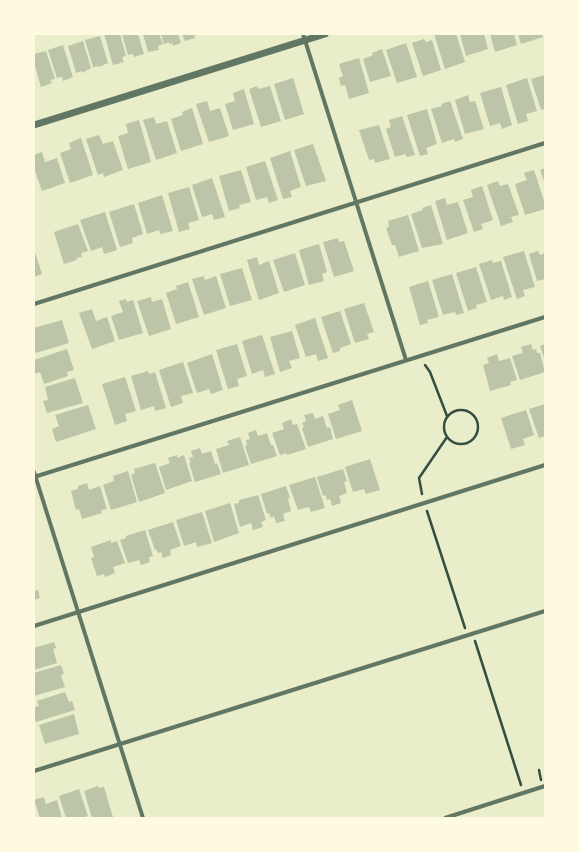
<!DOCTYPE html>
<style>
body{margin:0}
#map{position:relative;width:579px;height:852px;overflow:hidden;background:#e9edc9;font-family:"IBM Plex Serif",serif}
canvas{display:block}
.frame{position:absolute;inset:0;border:35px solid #fefae0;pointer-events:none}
</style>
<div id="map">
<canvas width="579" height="852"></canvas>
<div class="frame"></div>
</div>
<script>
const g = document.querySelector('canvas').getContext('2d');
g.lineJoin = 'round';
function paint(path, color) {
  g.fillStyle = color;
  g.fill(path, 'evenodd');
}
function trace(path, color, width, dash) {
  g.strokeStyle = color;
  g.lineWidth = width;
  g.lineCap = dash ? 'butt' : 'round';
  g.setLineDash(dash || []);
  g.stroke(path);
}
paint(new Path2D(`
 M104 34H120L126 56 122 57 124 62 113 65Z
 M122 34H138L144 54 134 57 133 54 128 55Z
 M143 34H159L163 44 158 46 159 50 148 52Z
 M161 34H178L181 43 173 46 172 43 169 44V42L164 44Z
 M182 34H199L194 36 195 38 185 41Z
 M434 34H456L465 62 445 69Z
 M460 34H484L488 49 466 56Z
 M490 34H514L517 45 495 52Z
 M518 34H542L543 37 521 44Z
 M100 36 108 63 103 65V66L93 67 85 40Z
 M424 39 426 42 432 40 441 70 423 76 412 43Z
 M83 41 91 68 82 73V71L76 73 68 46Z
 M406 43 417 77 397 83 386 50Z
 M63 45 73 77 63 81 62 77 57 78 48 50Z
 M382 49 391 76 370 82 363 59 373 55 372 53Z
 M46 51 55 79 50 80 52 83 41 87 34 63V54Z
 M359 58 369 93 349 99 345 85 341 86 339 78 343 76 339 64Z
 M545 75V109L541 110 531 79Z
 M293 78 304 114 285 120 274 84Z
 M527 78 537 111 526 114 528 121 518 124 506 85Z
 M257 86 258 89 270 86 281 121 261 127 249 89Z
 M501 87 512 125 502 129 500 123 490 126 480 93Z
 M244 89 254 124 233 130 225 104 235 101 233 93Z
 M468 95 470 102 475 101 484 129 465 134 455 100Z
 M207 101 210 111 220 108 229 136 209 142 196 104Z
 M450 101 463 139 455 142 454 139 442 143 431 109 442 106 441 104Z
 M192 108 203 144 181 151 171 119 183 115 182 112Z
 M427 109 437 144 426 148 428 154 420 156 407 115Z
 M402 116 415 155 407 157 405 154 395 157 386 129 391 127 389 120Z
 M154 117 156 124 167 121 177 153 156 160 143 120Z
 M139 120 151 162 128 169 118 136 128 133 126 124Z
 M379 125 390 159 375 163 374 159 369 160 359 130Z
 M99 135 103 144 113 141 123 170 104 177 103 173 98 175 86 139Z
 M81 138 93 175 70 183 60 153 71 149 69 143Z
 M313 144 326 181 306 186 294 150Z
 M290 151 301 187 290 191 292 197 283 199 270 158Z
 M42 152 45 162 57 158 65 183 42 191 34 168V155Z
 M265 161 278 200 269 203 267 197 256 200 246 167Z
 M545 168V184L540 170Z
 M241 170 251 202 239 205 240 208 229 211 219 176Z
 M534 170 545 204V209L525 215 515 184 527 180 524 173Z
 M212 178 225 217 214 220 212 214 202 217 192 185Z
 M498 181 500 186 508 184 519 215 511 217 513 222 501 226 487 185Z
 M482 186 493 220 481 224 483 229 474 232 463 200 473 197 471 190Z
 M189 187 199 220 188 223 190 229 179 232 168 193Z
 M162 195 173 231 160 234 159 230 147 234 138 203Z
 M445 198 447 205 458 202 468 233 447 240 435 201Z
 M134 204 143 234 132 238 133 243 120 247 109 212Z
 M431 205 443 244 422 248 411 214 423 210 422 208Z
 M105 212 117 250 104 254 102 247 91 251 80 220Z
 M408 215 419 251 399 257 395 245H392L386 228 389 227 388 221Z
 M78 224 88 251 81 253 82 257 76 258 77 260 64 264 54 232Z
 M338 238 339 242 344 241 354 271 334 277 323 242Z
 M319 244 327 272 322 274 324 281 309 285 299 250Z
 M524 251 535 287 523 290 525 296 517 299 503 257Z
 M538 251 540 255 545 253V279L537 281 529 254Z
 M35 252 42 274 34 277V253Z
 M295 253 305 285 284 292 273 260Z
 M257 257 259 265 269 261 279 293 259 300 247 260Z
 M492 260 493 263 501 261 512 297 504 300 503 296 491 300 479 264Z
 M476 267 487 302 476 305 477 308 468 311 456 273Z
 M242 268 252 300 230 306 220 274Z
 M452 274 464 313 456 315 455 312 443 315 432 280Z
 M204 276 205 280 216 276 226 308 204 315 192 279Z
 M428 281 439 317 427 320 428 323 420 325 409 287Z
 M188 282 199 317 176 324 166 293 177 289 176 286Z
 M151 297 152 302 162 299 171 329 149 336 137 301Z
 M126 299 127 302 133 300 143 333 119 340 111 316 123 312 119 301Z
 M364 303 374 332 367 334 369 339 355 343 344 309Z
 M92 309 96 321 107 317 115 341 92 349 79 313Z
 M340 311 351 344 340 348V351L333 353 321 317Z
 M315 318 328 358 318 361 316 354 306 357 295 325Z
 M62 320 69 343 36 353 34 348V328Z
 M292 331 300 358 289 361 292 368 280 372 270 337Z
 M262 335 275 374 265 377 263 370 252 374 242 341Z
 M237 344 247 376 237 379 239 386 228 389 216 350Z
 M531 344 533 350 536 349 537 353H540L545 372 520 380 512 356 523 353 521 347Z
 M545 344V361L540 346Z
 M67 349 74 370 67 372 68 376 44 384 40 372 34 374V360Z
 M212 354 223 390 211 394 209 389 197 393 187 363Z
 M497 354 499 361 510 358 517 380 510 382 511 385 490 391 483 365 489 363 487 358Z
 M183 362 193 393 181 396 183 403 171 407 159 370Z
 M148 371 149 374 155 372 166 408 155 411 154 406 141 410 131 376Z
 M125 377 136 411 125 414 127 421 115 425 102 384Z
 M75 378 83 403 47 413 43 401 48 400 45 387Z
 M352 400 362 431 336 439 328 414 340 410 338 405Z
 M545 404V436L539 438 529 409Z
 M88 405 96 429 56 442 52 429 59 426 55 415Z
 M526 410 534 435 523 439 525 445 511 449 501 418Z
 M313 413 315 419 323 416 327 428 330 427 333 439 308 447 302 428 304 427 302 423 306 421 304 415Z
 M291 419 293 425 297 424 306 449 287 455 286 453 280 455 272 433 284 429 282 423Z
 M256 430 258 436 267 433 271 445H273L277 456 251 464 245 446 247 445 246 440 250 439 248 433Z
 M240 437 249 465 223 473 216 449 229 445 227 441Z
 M200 448 202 454 211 451 215 464 217 463 221 474 195 482 189 463H191L189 458 193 457 191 451Z
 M177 455V458L184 455 192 481 166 490 159 467 170 463 168 458Z
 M370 459 380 490 366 494 364 489 353 492 345 467Z
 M155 463 165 493 139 502 131 475 135 473 134 469Z
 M343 469 347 481 344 482 347 493 339 496 341 503 332 506 330 499 327 500 326 495 323 496 317 477Z
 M128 471 137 502 111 510 103 485 114 481 113 476Z
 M315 477 325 508 311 512 309 507 298 510 289 485Z
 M87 483 89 490 100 486 107 509 101 510 102 513 82 519 79 509 76 510 71 491 78 489V486Z
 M286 486 290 498 288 499 291 511 283 514 285 521 276 523 274 516 271 518 269 513 267 514 261 494Z
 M258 495 266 520 261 522 263 527 253 530 251 523 240 527 234 504 239 503V500Z
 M230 503 239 533 214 542 205 511Z
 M202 512 212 543 197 547 196 542 184 546 176 520Z
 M173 522 181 546 170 550 171 555 163 558 161 552 158 553 156 549 155 550 148 530Z
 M145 530 153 556 149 557 150 562 141 565 139 560 128 563 120 540 126 538V536Z
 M111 540V543L117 541 125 563 113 567 115 573 105 577 104 574 97 576 91 558 94 557 91 547Z
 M38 590 40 598 34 600V591Z
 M54 642 56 648 53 649 57 663 34 670V648Z
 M61 665 64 674 61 675 65 687 34 696V673Z
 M65 692 69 702 72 701 75 710 36 722 34 715V707L39 706 37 701Z
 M74 714 79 734 45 744 39 725Z
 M98 786V788L104 787 113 817 92 818 84 791Z
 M79 789 88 816 83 818H77L76 817 66 818 59 796Z
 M44 797 46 804 57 800 62 818H40L34 800Z`), '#bcc5a7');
trace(new Path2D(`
 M425 365 430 372 447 416
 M444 427a17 17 0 1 1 34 0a17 17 0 1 1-34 0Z
 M422 494 419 478 447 437
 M427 511 465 628
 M475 641 521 785
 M539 770 541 780`), '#344e41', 2.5);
trace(new Path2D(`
 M303 34 406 360
 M34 304 545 143
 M34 472 143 818
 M34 477 545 317
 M34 626 545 465
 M34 771 545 611
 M445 818 545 786`), '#617663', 4);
trace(new Path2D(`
 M34 125 325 34`), '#617663', 7);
</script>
